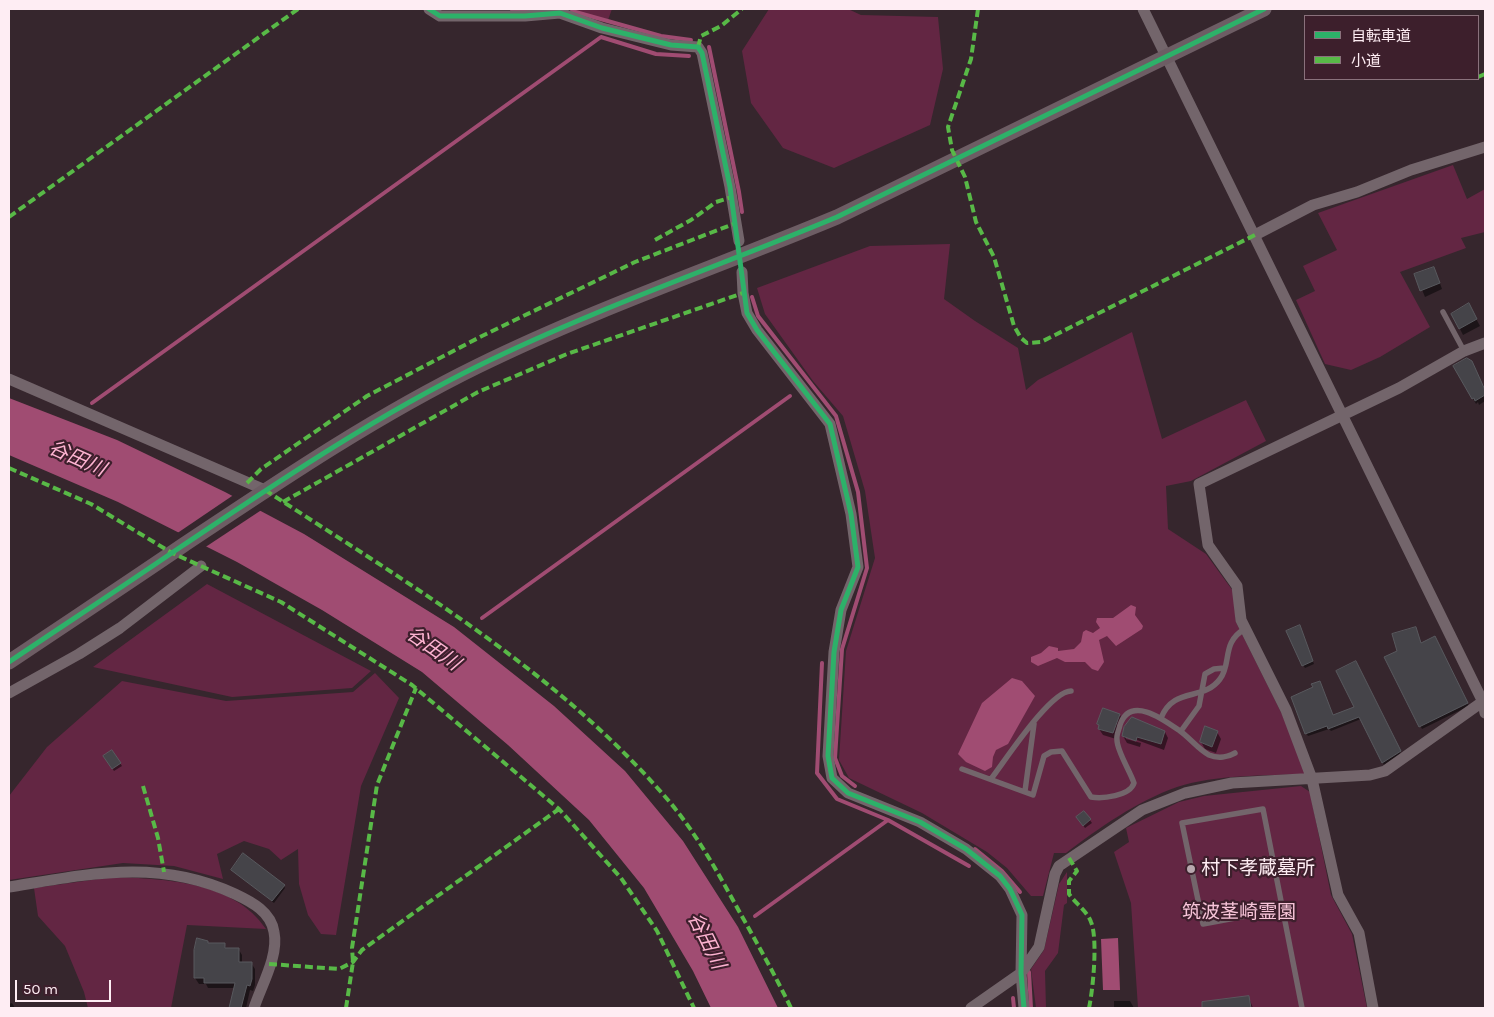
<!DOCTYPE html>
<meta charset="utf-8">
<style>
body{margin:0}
#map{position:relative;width:1494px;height:1017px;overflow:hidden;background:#36262d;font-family:Karla,"Noto Sans JP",sans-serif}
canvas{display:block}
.frame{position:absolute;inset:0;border:10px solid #feedf3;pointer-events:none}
.legend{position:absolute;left:1304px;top:15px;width:175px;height:65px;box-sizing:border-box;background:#3d1f2c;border:1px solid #8a717c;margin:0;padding:6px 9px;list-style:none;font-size:15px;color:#feedf3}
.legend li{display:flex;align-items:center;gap:10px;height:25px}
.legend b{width:25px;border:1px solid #8a717c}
.scale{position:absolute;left:15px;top:980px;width:96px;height:22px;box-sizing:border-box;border:2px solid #feedf3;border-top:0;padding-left:6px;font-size:15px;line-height:18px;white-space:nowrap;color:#feedf3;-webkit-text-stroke:4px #3d1f2c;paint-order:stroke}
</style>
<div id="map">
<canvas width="1494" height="1017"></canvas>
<div class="frame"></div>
<ul class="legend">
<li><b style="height:6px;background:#2db169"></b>自転車道</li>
<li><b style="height:6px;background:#58b947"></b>小道</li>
</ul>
<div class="scale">50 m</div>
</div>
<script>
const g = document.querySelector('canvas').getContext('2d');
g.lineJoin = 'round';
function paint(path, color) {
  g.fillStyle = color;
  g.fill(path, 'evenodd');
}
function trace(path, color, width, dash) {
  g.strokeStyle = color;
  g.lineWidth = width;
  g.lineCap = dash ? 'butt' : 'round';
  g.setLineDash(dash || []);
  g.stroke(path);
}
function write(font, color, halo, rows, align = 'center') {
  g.font = font + ' Karla,"Noto Sans JP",sans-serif';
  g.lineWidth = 4.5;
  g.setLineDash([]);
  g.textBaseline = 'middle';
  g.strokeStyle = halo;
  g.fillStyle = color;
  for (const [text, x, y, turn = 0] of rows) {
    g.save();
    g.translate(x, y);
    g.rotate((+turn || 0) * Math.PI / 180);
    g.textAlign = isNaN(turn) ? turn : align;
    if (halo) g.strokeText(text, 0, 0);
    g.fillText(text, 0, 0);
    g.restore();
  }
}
paint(new Path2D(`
 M570 9H612L608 20Z
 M769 9H848L861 15 938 17 943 69 930 125 834 168 783 148 751 103 742 51Z
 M1453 165 1467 199 1485 189V232L1461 238 1466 248 1400 272 1430 327 1380 357 1351 370 1325 364 1296 300 1315 291 1303 266 1337 250 1318 213Z
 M950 244 944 299 975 321 1018 348 1026 390 1038 380 1132 332 1162 439 1246 400 1266 441 1191 481 1166 486 1168 529 1206 554 1233 591 1236 622 1282 714 1306 774C1264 776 1217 774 1177 787 1137 801 1099 828 1066 853H1054L1043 896H1031L1007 868 987 852 922 813 849 778 839 760 846 651 875 558 865 491 843 416 813 381 765 314 757 288 870 246Z
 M207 584 371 671 352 688 232 697 93 667Z
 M375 673 399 698 361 786 336 935 321 934 308 915 299 884 298 849 281 860 269 849 244 841 217 854 223 879 174 866 123 863 9 880V796L47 747 122 681 226 701 353 692Z
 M1301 786 1310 792 1331 895 1352 934 1367 1008H1138L1131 903 1114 852 1129 842 1126 828 1179 802 1204 796Z
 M1067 872V903L1064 905 1058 953 1045 971 1046 1008H1036L1031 969 1044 950 1059 884Z
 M113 877C165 879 234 881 266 929L187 925 171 1008H88L84 992 65 946 38 916 34 888Z`), '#632643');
paint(new Path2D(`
 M9 398 117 440 225 492 304 534 454 627 554 706 625 771 683 841 738 927 778 1008H711L693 971 644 888 589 820 508 745 422 672 322 610 237 562 118 502 9 455Z
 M1131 605 1136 607 1135 615 1143 626 1142 629 1116 646 1107 636 1099 640 1104 662 1098 671 1092 669 1085 662H1065L1057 658 1038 666 1031 662V657L1041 653 1049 646 1058 648V651L1074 649 1081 642 1083 632 1086 630 1093 633 1100 628 1096 622 1097 618H1113Z
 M1012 678 1022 681 1035 696 1008 744 996 750 993 757 992 767 985 771 966 762 958 754 982 703Z
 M1118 938 1120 990H1103L1101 939Z`), '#a04c72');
paint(new Path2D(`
 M235 494 263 509 204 548 176 534Z`), '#36262d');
paint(new Path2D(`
 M1416 275H1437L1442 289 1425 297Z
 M1472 311 1480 326 1463 335 1453 315Z
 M1455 366 1483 386 1485 384V401L1479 405 1478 402 1476 404Z
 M1416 629 1421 644 1434 638 1469 706 1422 729 1386 658 1398 651Z
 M1301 630 1314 664 1305 668 1303 665Z
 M1355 662 1401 754 1384 765 1361 719 1331 731 1329 729 1308 736 1306 733 1314 688 1320 682 1333 716 1356 707Z
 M1104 710 1120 715 1123 721 1116 739 1103 735 1099 729Z
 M1165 732 1168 738 1164 750 1126 736V739L1141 743 1140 747 1127 743 1123 736Z
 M1217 732 1221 739 1216 753 1205 749 1201 742Z
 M112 751 122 766 114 771 104 756Z
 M1084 812 1092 823 1085 828 1079 820Z
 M232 870 284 886 285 888 274 903Z
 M208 942 209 944H224L227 949 239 950 242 955V963H251L255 969V985L253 991 250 990 246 1008H231L235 988H208L206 984H199L195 978Z
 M1249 998 1253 1008H1204L1203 1004Z
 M1114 1001H1130L1134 1008H1114Z
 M12 1003 15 1008H9V1004Z`), '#0007');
trace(new Path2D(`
 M512 11 537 9
 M572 11 661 36 691 40
 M709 47 739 192 742 212
 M752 297 758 316 836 416 858 492 867 568 842 649 835 758 842 776 855 786
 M92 403 601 37 656 54 689 56
 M482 618 790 396
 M822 663 817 773 837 799 888 820 969 866
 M975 849 1002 871 1020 892
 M755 916 888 820
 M1029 972 1031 1008
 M1013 998 1014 1008`), '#a04c72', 4);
const building = new Path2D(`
 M1434 267 1440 283 1420 291 1414 274Z
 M1469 303 1477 319 1459 329 1451 314Z
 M1467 358 1472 361 1485 390V395L1475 401 1474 398 1472 399 1453 366Z
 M1300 625 1313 661 1302 666 1286 631Z
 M1416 627 1421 643 1435 636 1468 703 1419 727 1384 657 1397 651 1392 634Z
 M1356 661 1401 751 1382 763 1359 717 1328 729 1327 726 1305 734 1291 697 1313 687 1311 684 1320 681 1333 715 1354 707 1336 671Z
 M1103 708 1120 714 1113 733 1098 729 1099 725 1097 724Z
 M1132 717 1165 731 1161 744 1137 737 1136 741 1122 736 1124 727Z
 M1205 726 1218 731 1212 747 1200 742Z
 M112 750 121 763 112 769 103 756Z
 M1084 811 1091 819 1083 826 1076 817Z
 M243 853 285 885 272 901 231 870Z
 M197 938 208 941V943H225V948H239V962H252V979L250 986 247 985 241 1008H229L235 983H204V978H194V950Z
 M1249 996 1251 1008H1202V1002Z`);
paint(building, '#454449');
trace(building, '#58595e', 1);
trace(new Path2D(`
 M1443 312 1464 351
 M1161 718C1174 686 1203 702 1220 679 1232 664 1221 642 1245 629
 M1181 731 1199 706 1205 674 1214 669 1224 668
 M962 769 1033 795 1044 756 1051 752 1062 751 1091 797C1102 799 1130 796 1134 783 1130 771 1117 751 1117 740 1116 735 1119 730 1120 725 1130 695 1163 719 1180 731 1190 738 1199 750 1209 755 1218 759 1228 757 1235 753
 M991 779C1005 761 1050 691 1071 691
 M1025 791 1034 724
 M1283 909 1203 924 1182 823 1263 809 1302 1008`), '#73656b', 5.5);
trace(new Path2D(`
 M429 9 440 16H525L560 13 602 28 671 45 698 47 702 53 730 187 739 241
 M1143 9 1483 702 1485 713
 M1255 235 1313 205 1357 192 1411 170 1485 147
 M742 272 743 293 747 313 757 330 830 424 851 514 858 567 841 610 834 652 828 756 832 778 848 793 920 822 966 849 1000 876 1010 889 1022 915 1021 973 1024 1008
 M9 379 265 490
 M9 693 79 654 120 628 201 566
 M9 887C89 874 158 858 235 894 252 902 271 912 274 932 279 956 261 986 254 1008
 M971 1008 1021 973 1039 947 1055 874 1059 866 1142 810 1185 793 1232 783 1370 775 1385 771 1485 700
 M1373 1008 1359 933 1338 895 1312 779 1286 710 1241 620 1237 586 1208 545 1199 484 1399 388 1464 351 1485 343`), '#73656b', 11);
trace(new Path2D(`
 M9 662C67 623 125 585 182 546 278 482 374 417 478 366 594 309 717 267 837 217L1264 9`), '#6d5d64', 15);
trace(new Path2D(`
 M978 9 971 59 948 127 952 150 965 177 976 222 994 257 1014 326 1021 338 1027 343 1041 342 1255 235
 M698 47 701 36 721 26 742 9
 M1478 77 1485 74
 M9 217 298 9
 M655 240 691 220 716 202 732 197
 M9 468 91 504 172 553 281 602 412 685 559 809 621 878 657 931 694 1008
 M247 483 261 469 367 396 482 336 635 262 736 223
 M265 490C407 583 556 670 668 800 697 834 718 873 739 911 757 943 775 975 791 1008
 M283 502 478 392 567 354 743 293
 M143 786 158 838 164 872
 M1069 858 1077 871 1069 881V894C1076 904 1087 911 1091 922 1098 938 1093 990 1089 1008
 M269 964 339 969 353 962 362 950 559 809
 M346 1008 353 962 352 948 377 785 416 688`), '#58b947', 4, [8, 4]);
trace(new Path2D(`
 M429 9 440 16H525L560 13 602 28 671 45 698 47 702 53 730 187 747 313 757 330 830 424 851 514 858 567 841 610 834 652 828 756 832 778 848 793 920 822 966 849 1000 876 1010 889 1022 915 1021 973 1024 1008
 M9 662C67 623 125 585 182 546 278 482 374 417 478 366 594 309 717 267 837 217L1264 9`), '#2db169', 5);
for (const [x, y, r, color] of [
 [1191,869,5,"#b8a7ae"]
]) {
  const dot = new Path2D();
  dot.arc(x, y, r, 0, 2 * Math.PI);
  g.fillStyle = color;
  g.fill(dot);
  trace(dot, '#3d1f2c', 2);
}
write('19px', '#feedf3', '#3d1f2c', [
 ["村下孝蔵墓所",1201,869]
], 'left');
write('19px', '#f7c4d8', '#3d1f2c', [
 ["筑波茎崎霊園",1239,913]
]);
write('italic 20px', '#fdb3d1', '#3d1f2c', [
 ["谷田川",77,459,24],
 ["谷田川",433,649,35],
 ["谷田川",706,941,64]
]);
</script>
